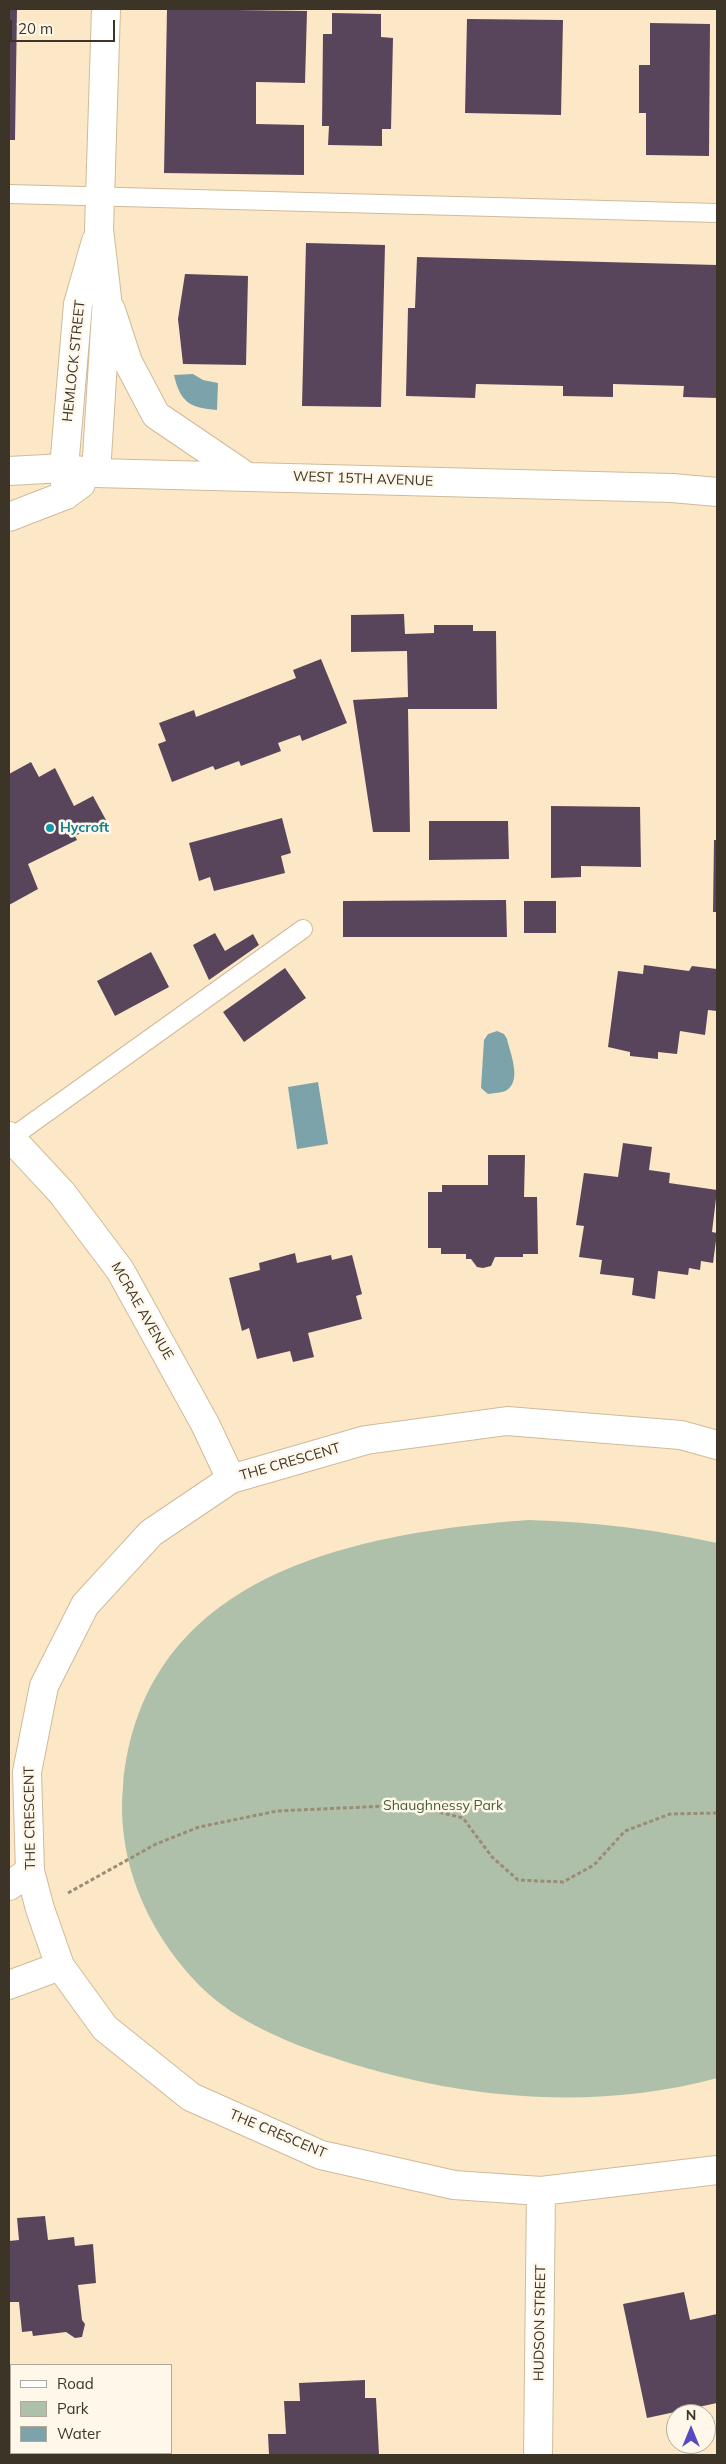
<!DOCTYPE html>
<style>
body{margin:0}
#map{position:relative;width:726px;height:2464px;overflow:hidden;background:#fce8c6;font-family:Mulish,sans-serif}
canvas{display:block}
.frame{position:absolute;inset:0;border:10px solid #3c3427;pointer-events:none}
.legend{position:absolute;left:10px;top:2364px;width:162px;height:90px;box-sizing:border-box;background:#fff7e9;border:1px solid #b1a99b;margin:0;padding:6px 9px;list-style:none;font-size:15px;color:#3c3427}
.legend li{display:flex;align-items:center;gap:10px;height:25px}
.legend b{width:25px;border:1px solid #b1a99b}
.north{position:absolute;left:666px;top:2404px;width:50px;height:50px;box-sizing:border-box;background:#fff7e9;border:1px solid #b1a99b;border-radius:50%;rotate:0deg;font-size:14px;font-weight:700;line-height:20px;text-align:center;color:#3c3427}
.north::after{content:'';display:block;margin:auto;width:18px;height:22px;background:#554ac2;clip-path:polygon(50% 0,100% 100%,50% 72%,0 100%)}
.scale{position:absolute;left:10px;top:20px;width:105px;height:22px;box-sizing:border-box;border:2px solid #3c3427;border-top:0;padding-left:6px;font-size:15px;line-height:18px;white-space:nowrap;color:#3c3427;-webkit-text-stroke:4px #fff7e9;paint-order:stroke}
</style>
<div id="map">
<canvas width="726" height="2464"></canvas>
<div class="frame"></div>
<ul class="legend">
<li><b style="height:6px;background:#fff"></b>Road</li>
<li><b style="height:14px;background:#afc0aa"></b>Park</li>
<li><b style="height:14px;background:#7da3aa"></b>Water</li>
</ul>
<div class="north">N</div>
<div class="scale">20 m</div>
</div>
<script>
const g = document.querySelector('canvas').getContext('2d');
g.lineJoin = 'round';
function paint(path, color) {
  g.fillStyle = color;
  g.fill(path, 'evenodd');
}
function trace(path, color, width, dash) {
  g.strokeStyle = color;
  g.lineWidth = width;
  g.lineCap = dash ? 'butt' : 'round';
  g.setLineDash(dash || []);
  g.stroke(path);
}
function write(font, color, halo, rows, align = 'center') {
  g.font = font + ' Mulish,sans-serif';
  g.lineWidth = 5;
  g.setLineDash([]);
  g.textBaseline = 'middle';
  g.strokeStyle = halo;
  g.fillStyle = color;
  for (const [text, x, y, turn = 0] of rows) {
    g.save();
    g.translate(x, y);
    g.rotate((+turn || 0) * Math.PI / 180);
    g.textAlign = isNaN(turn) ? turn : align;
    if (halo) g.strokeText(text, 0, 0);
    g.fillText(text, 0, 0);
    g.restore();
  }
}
paint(new Path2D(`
 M528 1520C596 1522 651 1529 717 1543V2078C589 2113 449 2098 325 2055 279 2039 230 2018 196 1982 146 1929 116 1859 123 1786 142 1574 353 1533 528 1520Z`), '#afc0aa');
paint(new Path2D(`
 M193 374 203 380 218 383 217 410C190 408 180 402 174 375Z
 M497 1031 504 1034 507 1039C510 1053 522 1080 507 1090 503 1093 493 1093 488 1094L481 1088 484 1040 488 1034Z
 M318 1082 328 1144 297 1149 288 1087Z`), '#7da3aa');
paint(new Path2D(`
 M9 9H17L15 140H9Z
 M167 9 307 11 305 83 256 82V124L304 125V175L164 173Z
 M332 13 381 14V37L393 38 391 129H382V146L328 145 329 126H322L323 34H332Z
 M467 19 563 20 561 115 465 113Z
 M650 23 710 24 709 156 646 155V113H639V65H650Z
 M306 243 385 245 381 407 302 406Z
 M417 257 717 265V398L683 397 684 386 613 384V397L563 396V386L476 384 475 398 406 396 408 308H415Z
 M185 274 248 276 246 365 183 364 178 319Z
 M404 614 405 634 434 633V625H473V631H496L497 709H408L410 832H373L353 700 408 697 407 651 351 652V615Z
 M321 659 347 723 302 741 300 735 278 743 281 751 241 766 239 761 215 770 213 766 172 782 158 744 166 741 159 723 194 710 196 717 296 678 293 670Z
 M31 762 39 777 55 768 74 806 93 796 106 820 75 836 77 840 28 864 38 889 9 905V774Z
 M551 806 640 807 641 867 581 866V877L551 878Z
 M282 818 291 853 281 856 285 873 214 891 210 877 199 881 189 843Z
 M429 821H508L509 859 429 860Z
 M714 840H717V912H713Z
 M506 900 507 937H343V901Z
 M524 901H556V933H524Z
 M215 933 225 951 253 934 259 945 209 980 193 945Z
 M151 952 169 987 115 1016 97 981Z
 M644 965 689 971 692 966 717 969V1011L708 1010 705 1035 680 1031 677 1054 658 1052V1059L630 1056V1052L608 1047 618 971 643 974Z
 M285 968 306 998 244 1042 223 1012Z
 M623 1143 652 1147 649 1170 670 1173 669 1183 717 1190 712 1232 717 1233 713 1263 701 1261 700 1270 689 1268 688 1275 658 1271 655 1299 632 1295 634 1278 600 1274 602 1260 579 1257 584 1226 576 1225 584 1173 618 1177Z
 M488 1155H525L524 1197H537L538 1254H523V1257H495L491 1266 483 1268 477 1267 471 1259H466V1254H441V1248H428V1192H442V1185H488Z
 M295 1253 297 1263 331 1255 332 1260 352 1255 362 1294 356 1296 362 1319 308 1333 314 1357 293 1362 290 1351 257 1359 249 1328 242 1331 229 1278 260 1270 259 1263Z
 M45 2216 48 2240 74 2237 75 2246 93 2244 96 2283 78 2285 82 2320 85 2324 82 2337 75 2338 66 2332 33 2336 32 2331 22 2332 19 2302H9V2241L19 2240 17 2218Z
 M684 2292 690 2320 717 2314V2403L647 2418 623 2304Z
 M11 2380V2428L9 2427V2386Z
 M365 2380V2398H376L379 2455H269L268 2434H286L284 2401H300L299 2383Z`), '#58455b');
const lane = new Path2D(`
 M9 194 717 213
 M11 1138 303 929`);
const street = new Path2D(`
 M9 1136 62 1193 120 1270 205 1424 231 1479
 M717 1445 681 1435 507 1421 366 1440 231 1479 151 1533 85 1605 44 1686 27 1772 30 1871 40 1909 60 1966 105 2028 191 2097 321 2155 454 2185 541 2191 717 2170
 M9 1886 30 1871
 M9 1985 60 1966
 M538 2455 541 2191`);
const secondary = new Path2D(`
 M111 310 128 362 156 415 246 476
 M9 471 64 468 96 473 672 488 717 492
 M96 473 107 298 99 229 106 9
 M66 495 64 468 78 304 96 241
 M9 517 66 495 81 484`);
trace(lane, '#cfbb9a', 20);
trace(street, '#cfbb9a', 30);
trace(secondary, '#cfbb9a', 30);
trace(new Path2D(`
 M68 1893 156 1844 199 1827 277 1811 409 1805 463 1818 492 1857 518 1880 563 1882 594 1865 625 1831 670 1814 717 1813`), '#9a8c75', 3, [4, 2.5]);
trace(lane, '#fff', 18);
trace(street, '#fff', 28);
trace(secondary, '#fff', 28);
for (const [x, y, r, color] of [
 [50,828,5,"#0f9aa8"]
]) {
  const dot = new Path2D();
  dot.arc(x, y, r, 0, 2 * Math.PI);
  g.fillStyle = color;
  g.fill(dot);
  trace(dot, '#fff7e9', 2);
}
write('14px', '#3c3427', '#fff7e9', [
 ["HEMLOCK STREET",74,361,-84],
 ["WEST 15TH AVENUE",363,479,2],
 ["MCRAE AVENUE",142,1311,60],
 ["THE CRESCENT",290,1462,-16],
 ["THE CRESCENT",30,1818,-91],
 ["THE CRESCENT",278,2134,23],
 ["HUDSON STREET",540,2323,-89]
]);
write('bold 14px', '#0d838f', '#fff7e9', [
 ["Hycroft",60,828]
], 'left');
write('14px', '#426038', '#fff7e9', [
 ["Shaughnessy Park",443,1806]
]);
</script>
